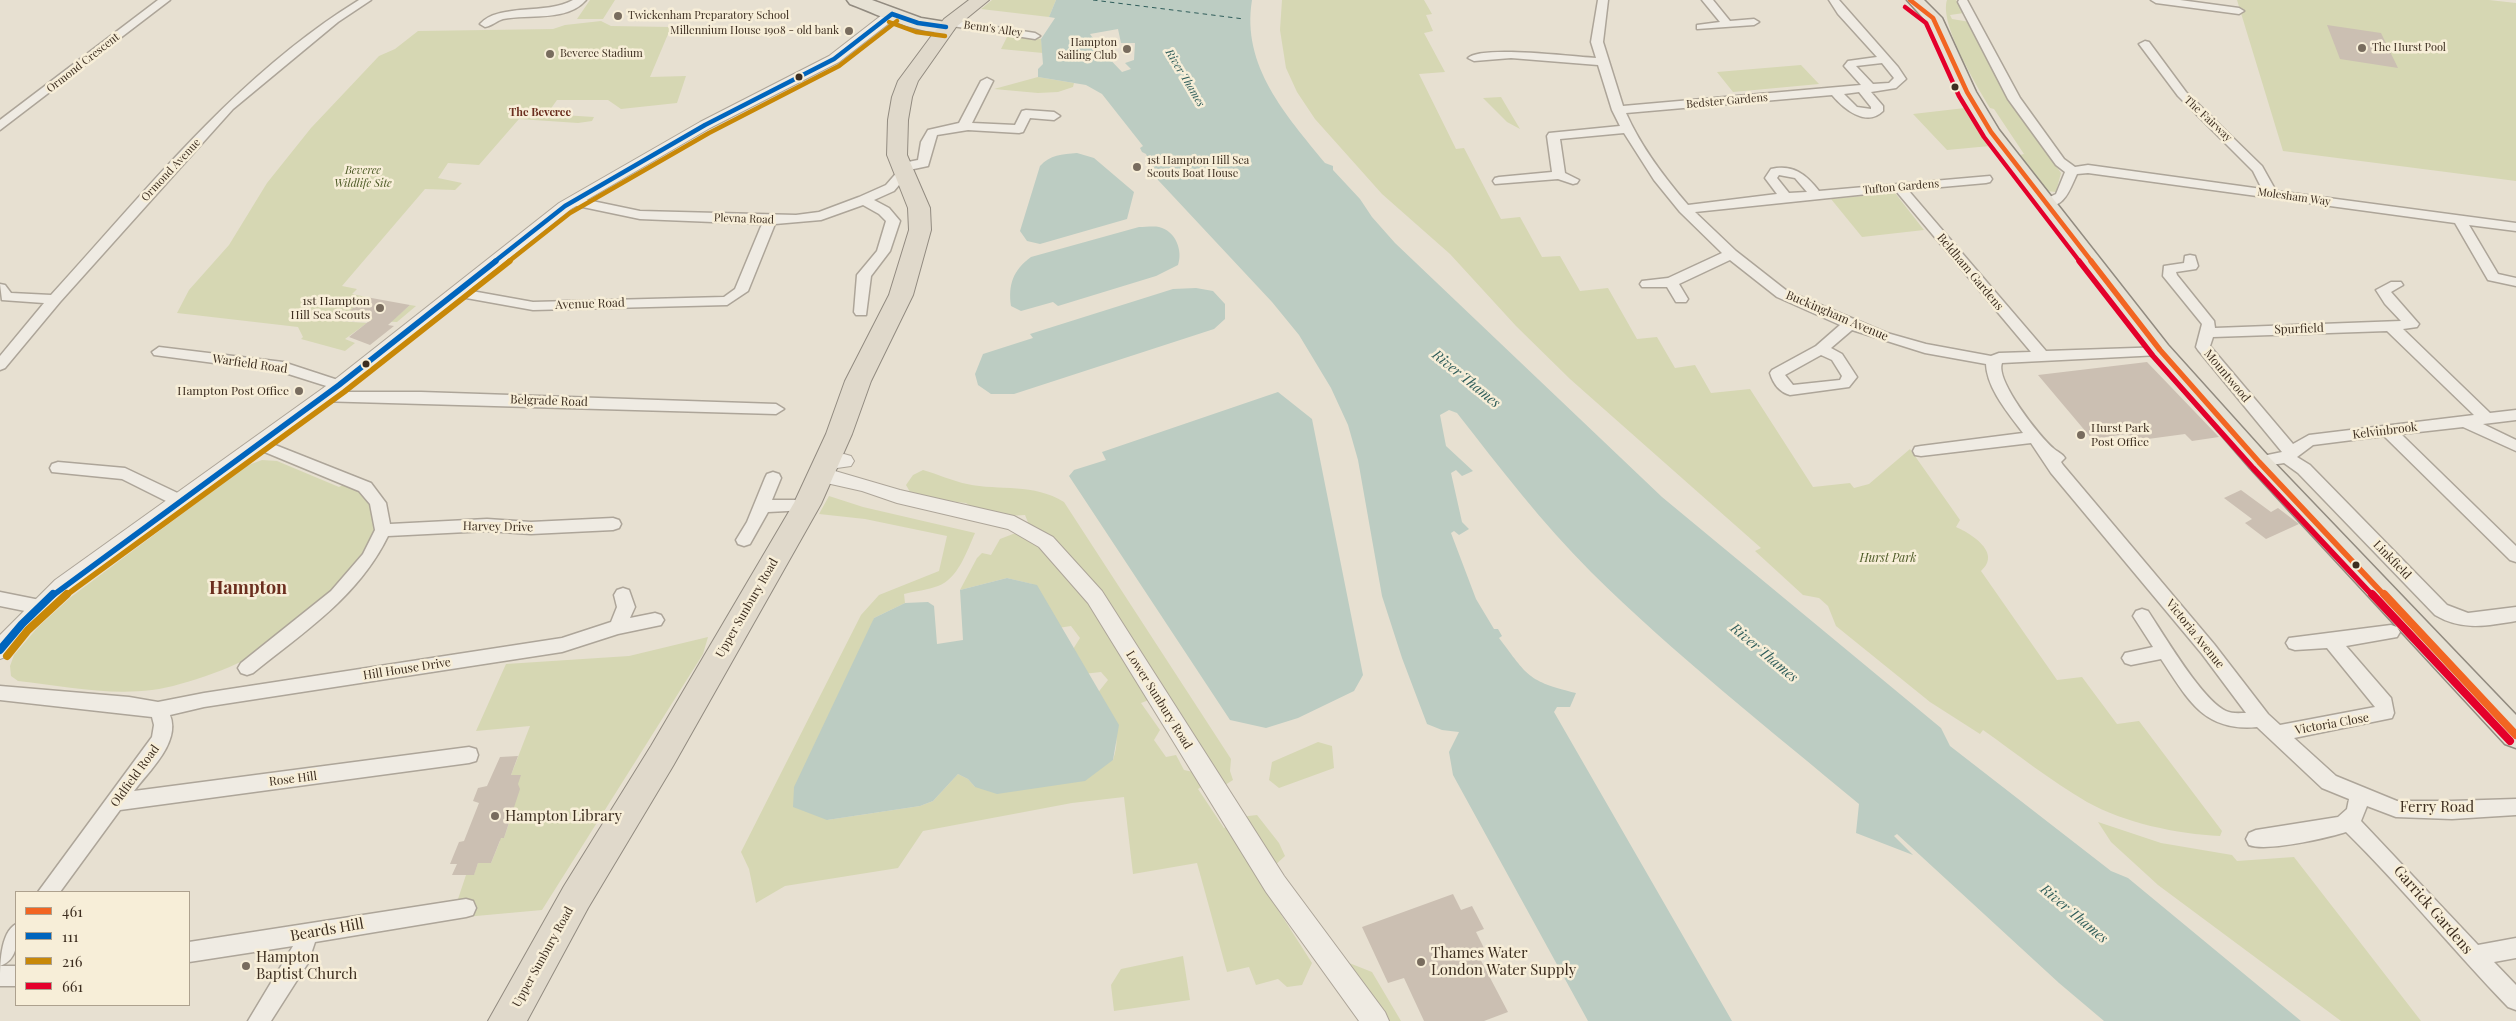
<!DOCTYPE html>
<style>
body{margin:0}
#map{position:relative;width:2516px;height:1021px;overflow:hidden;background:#e7e0d1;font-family:"Playfair Display",serif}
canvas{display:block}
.legend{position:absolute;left:15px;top:891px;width:175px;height:115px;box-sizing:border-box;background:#f7eed8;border:1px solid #ada18e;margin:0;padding:6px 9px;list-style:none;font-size:15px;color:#3d2e20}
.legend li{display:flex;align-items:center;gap:10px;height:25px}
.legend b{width:25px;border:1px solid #ada18e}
</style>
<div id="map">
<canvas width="2516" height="1021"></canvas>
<ul class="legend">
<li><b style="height:6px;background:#f26522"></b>461</li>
<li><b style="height:6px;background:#0065bd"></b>111</li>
<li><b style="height:6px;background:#c88808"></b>216</li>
<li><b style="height:6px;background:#e4002b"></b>661</li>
</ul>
</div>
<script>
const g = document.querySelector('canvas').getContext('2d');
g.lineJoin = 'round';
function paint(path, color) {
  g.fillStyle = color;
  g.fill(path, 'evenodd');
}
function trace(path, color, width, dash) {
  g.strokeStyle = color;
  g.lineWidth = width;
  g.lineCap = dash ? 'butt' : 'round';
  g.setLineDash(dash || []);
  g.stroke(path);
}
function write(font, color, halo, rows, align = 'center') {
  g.font = font + ' "Playfair Display",serif';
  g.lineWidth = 5;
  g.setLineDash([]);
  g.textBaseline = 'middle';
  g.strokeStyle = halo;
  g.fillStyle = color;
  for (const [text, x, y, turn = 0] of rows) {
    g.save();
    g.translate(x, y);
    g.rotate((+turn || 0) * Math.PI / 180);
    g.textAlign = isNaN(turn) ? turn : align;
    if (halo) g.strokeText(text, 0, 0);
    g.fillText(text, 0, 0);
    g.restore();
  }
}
paint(new Path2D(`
 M590 0H615L603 19H577Z
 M992 0H1056L1049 17 981 9Z
 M1282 0H1424L1432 14 1426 15 1433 31 1424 33 1445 72 1419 74 1456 149 1464 148 1501 219 1520 217 1542 257 1560 256 1580 291 1608 288 1637 339 1657 337 1675 368 1695 365 1711 393 1750 389 1813 487 1850 483 1854 488 1869 484 1910 449 1960 520 1956 527C1972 534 2002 553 1981 571L2057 680 2082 677 2117 724 2139 721 2222 831 2220 836C2177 834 2125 823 2087 802 2051 781 2017 754 1983 730L1980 734 1930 702 1836 626 1828 606 1819 598 1803 595 1755 551 1761 548 1570 379 1516 326 1450 254 1382 194 1315 119 1297 92 1286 68 1280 30Z
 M1947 0H1956L1964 13 1950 15 1952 19 1970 22 2005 93 2061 173 2056 192 2046 191 2020 155 2024 154 1994 109 1990 108C1977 86 1939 24 1947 0Z
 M2237 0H2489L2516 3V181L2283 151Z
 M601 21 611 26 671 27 650 77 686 76 677 103 621 109 608 100H557L547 114 594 117 592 121 578 123 519 119 479 165 448 163 438 178 462 183 455 190 425 189 342 286 357 289 352 294 366 297 396 317 410 305 416 306 397 322 326 319V317L323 320 367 323 345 339 355 343 345 351 301 339 303 337 298 327 177 313 189 290 229 245 267 183 311 128 379 56 395 49 418 31 553 29 565 25Z
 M1008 35 1041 39 1043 53 1001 49Z
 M1801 65 1819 84 1733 92 1717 72Z
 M1038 77 1074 83 1073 87 1058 92 1038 93 994 89Z
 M1501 97 1520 129 1507 122 1483 98Z
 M1965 108 1990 146 1947 150 1913 114Z
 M1895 193 1924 230 1862 237 1831 199Z
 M262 460 277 461 339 487 346 483C361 492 381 504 378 525 372 569 282 640 244 660 225 670 201 678 180 684 128 700 71 687 18 681L11 676 10 666 14 655 38 627 71 597 246 466Z
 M923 470C938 474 952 481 967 484 1000 491 1034 483 1064 502L1231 759 1230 771 1233 780 1222 787 1204 785 1198 789 1224 828 1240 817 1257 815 1279 843 1285 856 1259 880 1312 963 1302 985 1287 987 1278 979 1256 985 1249 967 1227 972 1197 863 1133 874 1124 797 1072 803 923 831 898 868 785 886 756 903 749 869 741 852 861 615 879 595 939 571 947 536 865 519 819 514 829 496 863 507 975 533C967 551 958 579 938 586 928 590 915 591 904 594L905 603 874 618 827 820 920 806 933 801 958 774 968 779 975 787 1113 760C1123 731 1110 720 1096 695L1108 680 1101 672 1083 674 1070 654 1080 638 1071 626 1058 628 1048 615 1032 584 1007 578 960 590 977 558 982 553 991 555 1000 539 1013 534H1024L1029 525 1025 515 1007 516 974 509 966 503 930 499 910 492 906 485 913 475ZM1167 693 1212 763 1193 772 1184 770 1176 755 1166 757 1154 740 1160 730 1141 703Z
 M708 637 703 654 542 910 465 917 454 911 466 875 474 874 478 863H491L500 841 481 839 504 838 512 814 511 775 530 726 476 731 506 664 629 656Z
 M1318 742 1332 746 1334 768 1279 788 1269 780 1272 762Z
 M2098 822 2161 843 2232 855 2237 861 2294 857 2421 1021H2341L2158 885 2111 842Z
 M1183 956 1190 1000 1114 1011 1111 985 1121 969Z
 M1344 961 1372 972 1401 1021H1363Z`), '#d6d7b3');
paint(new Path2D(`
 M1056 0H1252C1241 66 1286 115 1325 163L1333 166V170L1360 199 1372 217 1395 243 1662 497 1941 728 1950 746 2111 871 2128 878 2301 1021H2104L2059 983 1897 834 1894 836 1913 855 1856 833 1859 804C1769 729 1675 655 1591 572 1542 523 1500 468 1457 413L1449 410 1440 415 1446 446 1473 471 1462 476 1456 470 1451 473 1462 522 1469 529 1459 535 1454 531 1451 533 1476 599 1494 629H1498L1502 636 1499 638C1528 676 1527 681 1576 693L1570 707H1557L1554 712 1732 1021H1588L1453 775 1449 752 1459 732 1442 730 1427 724 1402 658 1382 596 1358 460 1348 425 1331 388 1299 335 1272 302 1158 180 1146 154 1142 152 1140 148 1143 146 1102 94 1086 85 1038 77V69L1043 64 1041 39 1055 18 1049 17ZM1118 29 1121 43H1135L1134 60 1125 63 1131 69 1122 72 1102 51 1106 47 1100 48 1090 34Z
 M1077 153 1094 158 1134 192 1127 219 1040 244 1027 241 1020 231 1040 166C1050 155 1062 154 1077 153Z
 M1139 227C1145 227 1154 226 1159 227 1176 231 1183 251 1178 265L1156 276 1058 306 1053 302 1021 311 1011 306C1008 285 1013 270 1031 257Z
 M1196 288 1213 291 1225 304V319L1214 329 1014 394H991L978 385 975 374 983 354 1033 338 1030 334 1173 289Z
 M1278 392 1312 419 1363 675 1354 691 1298 718 1266 728 1230 720 1069 476 1074 470 1106 460 1102 452Z
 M1007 578 1037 585 1119 725 1113 760 1085 781 997 794 975 787 968 779 958 774 933 801 920 806 827 820 793 807 794 787 874 618 905 603 928 602 934 606 937 644 963 640 960 590Z`), '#bcccc2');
trace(new Path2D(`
 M1093 0 1244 19`), '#2f5d5a', 1, [4.5, 4]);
paint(new Path2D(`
 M2327 25 2381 33 2398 68 2340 59Z
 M366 297 410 305 388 325 394 326 370 345 349 337 373 318 347 313Z
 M2147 362 2219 437 2192 441 2185 434 2133 441 2127 434 2092 439 2038 375Z
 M2241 490 2271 512 2278 508 2299 524 2266 539 2245 523 2252 519 2224 498Z
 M518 756 511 775H521L518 784 520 789 504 838H501L491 863H478L474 875H452L457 864H450L459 842 464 841 479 803 473 801 478 788 487 786 500 757Z
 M1453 894 1461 910 1472 906 1484 929 1476 932 1484 948 1476 951 1508 1012 1484 1021H1424L1404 978 1388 983 1362 927Z`), '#cbbfb2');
const minor = new Path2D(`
 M158 0H170L0 130V120Z
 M359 0H371L338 22 233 109 60 302 5 368 0 370V356L44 303 2 300 0 284 5 285 11 293 51 295C147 190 237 75 359 0Z
 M573 0H586C567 22 529 14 503 19 496 21 492 26 485 27L480 24C498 3 547 15 573 0Z
 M1598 0H1608L1603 42 1623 106 1861 85 1844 66 1848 61 1877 57 1838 14 1829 0H1839L1898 67 1906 79 1896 88 1871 92 1883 106V111C1866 128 1843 108 1832 95L1626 113C1641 147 1664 177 1688 205L1777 194 1765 178 1771 169C1793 164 1806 174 1819 191L1990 176 1992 179 1990 182 1986 183 1908 190 2046 351 2165 347 2167 350 2160 355 2002 363C1995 380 2039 436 2053 448 2057 452 2062 453 2065 458L2061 462 2063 465 2214 644 2268 714 2280 725 2375 707 2327 648 2295 650 2289 648 2286 643 2289 638 2391 625 2397 627 2400 632 2397 637 2346 646 2391 698 2394 713 2392 718 2294 738 2336 776 2397 801H2452L2516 799V815L2452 819 2396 817 2367 806 2361 821 2478 945 2516 938V958L2494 962 2516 985V1010L2508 1007C2453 950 2403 888 2346 832 2327 838 2267 852 2249 845L2246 839 2249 833 2256 830 2338 817 2347 809 2349 799 2322 788 2257 727C2203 732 2188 699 2161 659L2131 665 2125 663 2122 658 2125 653 2153 647 2133 616 2136 611 2142 609 2148 611C2164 635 2202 700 2226 711 2232 714 2240 713 2246 713L2202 654 2051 473 2031 443 1921 456 1915 455 1913 451 1915 447 1921 446 2023 433C2009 414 1987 389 1986 364L1925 353 1852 330 1831 348 1842 354 1857 377 1849 387 1790 395C1779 392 1773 383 1770 373L1772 370 1816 346 1840 325 1777 297 1730 260 1679 284 1688 299 1686 302H1676L1667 287H1642L1640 284 1642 281 1668 278 1722 253 1680 212 1654 180 1624 133 1560 139 1565 173 1579 180 1577 183 1573 184 1558 179 1495 184 1493 181 1495 178 1499 177 1552 172 1547 136 1549 133 1620 126 1612 110 1598 65 1511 58 1474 61 1468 58C1481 45 1575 57 1596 58L1591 42ZM1882 63 1894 78 1889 83 1873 84 1856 66ZM1859 92 1871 107V109L1857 107 1844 94ZM1779 175 1795 178 1807 192 1789 193 1777 178ZM1896 191 2031 352 1999 353 1991 356 1926 344 1887 333 1787 291 1736 251 1695 212ZM1821 355 1832 360 1842 376 1840 380 1793 385 1785 375Z
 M1702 0H1713L1730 21 1754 19 1759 22 1754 25 1697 29V25L1720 22Z
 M1959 0H1967L2020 98 2064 159 2075 167 2088 165 2262 189 2253 171 2178 96 2139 44 2145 41 2149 42 2186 92 2262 166 2276 191 2516 223V231L2469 225 2498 274 2516 278V286L2488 280 2455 223 2088 173 2077 174C2069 191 2064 211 2040 205L2039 202 2056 194 2065 172 2056 165 2008 99 1958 2Z
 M2151 0H2180L2239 8 2244 11 2239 14 2156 3Z
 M950 20 1035 33 1040 36 1035 39 946 25 945 23Z
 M987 78 993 81 972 123 1015 125 1022 111 1026 110 1054 112 1060 116 1054 120 1030 118 1023 132 1019 133 968 130 937 135 928 166 909 170 910 172 894 191 874 200 889 208 900 221 890 251 871 276 866 315H856L854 312 857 275 877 251 886 221 879 214 863 205 821 220 775 224 748 291 727 305 533 310 455 296 448 292 455 288 533 302 724 297 735 289 762 224 640 219 573 205 567 201 573 197 640 211 796 215 819 212 859 197 886 185 899 170 896 167 898 164 918 160 921 142 928 130 959 123 981 81Z
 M2190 255 2195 256 2198 266 2196 269 2176 272 2177 275 2214 321 2215 328 2401 321 2385 304 2376 290 2391 282H2401L2403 285 2391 292 2419 324 2417 327 2403 329 2490 413 2516 410V420L2483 424 2516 440V451L2463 427 2401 434 2516 546V562L2510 560 2384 436 2313 445 2297 457 2310 465 2447 605 2468 613 2516 607V621C2486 626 2462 631 2435 615L2298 473 2284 463 2259 467 2253 466 2251 462 2253 458 2282 452 2198 350 2196 347 2202 324 2163 276 2164 266 2184 263 2185 256ZM2387 331 2474 415 2309 435 2293 444 2210 346 2213 337Z
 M159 347 283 362 344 382 346 385 339 390 282 372 154 355 152 352Z
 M323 392H421L776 404 784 409 776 414 318 401 316 397Z
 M260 439 371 483 386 503 390 524 487 519 531 522 613 518 619 520 621 524 619 528 613 530 531 534 487 531 388 536C358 597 305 631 253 673L247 675 241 673 238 668 241 663 331 591 363 554 375 530 370 504 359 491 255 448 252 444 255 440Z
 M58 462 125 468 186 497 188 501 186 505H174L122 479 52 472 50 468 52 464Z
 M773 472 779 474 781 478 772 500H813L815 504 813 508 807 510 768 512 750 544 744 546 738 544 736 540 747 522 765 478 767 474Z
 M623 588 629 590 635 607 630 618 655 613 661 615 664 620 661 625 618 634 562 652 204 707 170 715C181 742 149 771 134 791L469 747 476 749 478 755 476 761 469 763 120 810 60 892H38L152 737 154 725 152 717 0 700V686L129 697 158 702 204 693 562 638 611 622 617 607 614 595 617 590Z
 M0 592 40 600 46 602 49 607 46 612 40 614 0 606Z
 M466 899 473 901 476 908 473 915 466 917 315 942 308 963 271 1021H248L293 946 189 962V942Z
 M16 924C17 941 19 959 0 966H16V986H0C0 965 0 933 16 924Z`);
const tertiary = new Path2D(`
 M892 10 897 11 899 14 897 17 839 62 710 128 571 209 345 389 69 592 30 630 8 656 0 659V635L55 580 333 381 559 203 700 122 829 56 887 11Z
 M844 454 851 456 854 461 851 466 837 468 835 471 900 490 1014 516 1053 537 1102 591 1284 876 1385 1012 1389 1021H1359L1266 892 1088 603 1039 547 1008 529 897 503 862 491 813 480 810 475 825 457Z`);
const primary = new Path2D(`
 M847 0H872L921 18 952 23 955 27 952 31C924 38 877 14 850 4Z
 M1907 0H1924L1942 18 1976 92 1999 130 2168 345 2268 456 2516 715V748L2505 744 2250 468 2152 355 1981 132 1958 92 1925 20Z`);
const trunk = new Path2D(`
 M969 0H989L956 27 918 81 912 97 908 120 907 155 930 208 931 230 913 295 871 381 852 434 821 504 673 766 588 908 527 1021H488L564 886 651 746 794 503 826 434 845 381 889 295 909 230 908 208 887 155 888 120 892 97 898 81 944 19Z`);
trace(minor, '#ada599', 3);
trace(tertiary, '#ada599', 2);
trace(primary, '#928b80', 3);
trace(trunk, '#928b80', 2);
paint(minor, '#efebe3');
paint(tertiary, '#efebe3');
paint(primary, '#e6e1d4');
paint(trunk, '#e0d9cb');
trace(new Path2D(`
 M1910 0 1933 18 1967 92 1991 132 2092 262`), '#f26522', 4.5);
trace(new Path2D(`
 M2091 261 2160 350 2259 462 2385 596`), '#f26522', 5.5);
trace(new Path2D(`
 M2384 594 2516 735`), '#f26522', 8);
trace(new Path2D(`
 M892 14 918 23 946 27
 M494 262 565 206 705 125 834 59 892 14`), '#0065bd', 4.5);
trace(new Path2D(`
 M52 596 339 385 496 261`), '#0065bd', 5.5);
trace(new Path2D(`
 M0 650 22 624 53 594`), '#0065bd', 8);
trace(new Path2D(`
 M889 22 916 32 945 36
 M508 262 570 213 709 133 839 66 897 21`), '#c88808', 4.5);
trace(new Path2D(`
 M65 596 344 392 510 261`), '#c88808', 5.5);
trace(new Path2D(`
 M7 656 28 630 67 594`), '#c88808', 8);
trace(new Path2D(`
 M1905 7 1926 23 1959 96 1984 137 2080 262`), '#e4002b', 4.5);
trace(new Path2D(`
 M2079 261 2153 356 2253 468 2373 596`), '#e4002b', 5.5);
trace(new Path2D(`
 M2372 594 2510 741`), '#e4002b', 8);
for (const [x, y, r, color] of [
 [618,16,5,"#786c5e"],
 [849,31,5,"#786c5e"],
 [2362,48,5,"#786c5e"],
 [1127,49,5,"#786c5e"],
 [550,54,5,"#786c5e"],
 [799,77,4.5,"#3d2e20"],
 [1955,87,4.5,"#3d2e20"],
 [1137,167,5,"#786c5e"],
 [380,308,5,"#786c5e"],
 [366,364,4.5,"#3d2e20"],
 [299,391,5,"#786c5e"],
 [2081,435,5,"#786c5e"],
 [2356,565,4.5,"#3d2e20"],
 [495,816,5,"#786c5e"],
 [1421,962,5,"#786c5e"],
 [246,966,5,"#786c5e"]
]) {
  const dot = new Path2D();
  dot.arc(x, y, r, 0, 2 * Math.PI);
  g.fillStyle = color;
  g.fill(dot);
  trace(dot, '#f7eed8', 2);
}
write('11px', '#3d2e20', '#f7eed8', [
 ["Twickenham Preparatory School",628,16],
 ["Millennium House 1908 - old bank",839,31,"right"],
 ["Hampton",1117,43,"right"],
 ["Sailing Club",1117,56,"right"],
 ["The Hurst Pool",2372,48],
 ["Beveree Stadium",560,54],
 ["1st Hampton Hill Sea",1147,161],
 ["Scouts Boat House",1147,174]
], 'left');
write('11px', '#3d2e20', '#f7eed8', [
 ["Benn's Alley",993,29,8],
 ["Ormond Crescent",83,63,-38],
 ["Bedster Gardens",1727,101,-5],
 ["The Fairway",2208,119,43],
 ["Ormond Avenue",171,170,-47],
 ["Tufton Gardens",1901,187,-5],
 ["Molesham Way",2294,197,8],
 ["Plevna Road",744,219,2]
]);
write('italic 11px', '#2f5d5a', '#f7eed8', [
 ["River Thames",1185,78,59]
]);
write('bold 11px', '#6b2e1e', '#f7eed8', [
 ["The Beveree",540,113]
]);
write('italic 11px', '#4d5a26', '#f7eed8', [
 ["Beveree",363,171],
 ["Wildlife Site",363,184]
]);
write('12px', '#3d2e20', '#f7eed8', [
 ["Beldham Gardens",1970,272,50],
 ["Avenue Road",590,304,-2],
 ["Buckingham Avenue",1837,316,23],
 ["Spurfield",2299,329,-2],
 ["Warfield Road",250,364,8],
 ["Mountwood",2227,376,50],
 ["Belgrade Road",549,401,2],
 ["Kelvinbrook",2385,431,-7],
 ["Harvey Drive",498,527,1],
 ["Linkfield",2392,560,46],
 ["Upper Sunbury Road",747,608,-60],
 ["Victoria Avenue",2195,634,51],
 ["Hill House Drive",407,669,-9],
 ["Lower Sunbury Road",1159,700,58],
 ["Victoria Close",2332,724,-10],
 ["Oldfield Road",135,776,-54],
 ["Rose Hill",293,779,-7],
 ["Upper Sunbury Road",543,957,-61]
]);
write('12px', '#3d2e20', '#f7eed8', [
 ["1st Hampton",370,301],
 ["Hill Sea Scouts",370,315],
 ["Hampton Post Office",289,391],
 ["Hurst Park",2091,428,"left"],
 ["Post Office",2091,442,"left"]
], 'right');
write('italic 12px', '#4d5a26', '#f7eed8', [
 ["Hurst Park",1888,558]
]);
write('italic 14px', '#2f5d5a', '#f7eed8', [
 ["River Thames",1466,379,39],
 ["River Thames",1764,653,40],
 ["River Thames",2074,914,40]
]);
write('15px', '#3d2e20', '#f7eed8', [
 ["Ferry Road",2437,807],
 ["Garrick Gardens",2433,910,49],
 ["Beards Hill",327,930,-10]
]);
write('15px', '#3d2e20', '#f7eed8', [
 ["Hampton Library",505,816],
 ["Thames Water",1431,953],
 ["London Water Supply",1431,970],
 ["Hampton",256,957],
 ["Baptist Church",256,974]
], 'left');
write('bold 18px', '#6b2e1e', '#f7eed8', [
 ["Hampton",248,588]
]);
</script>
